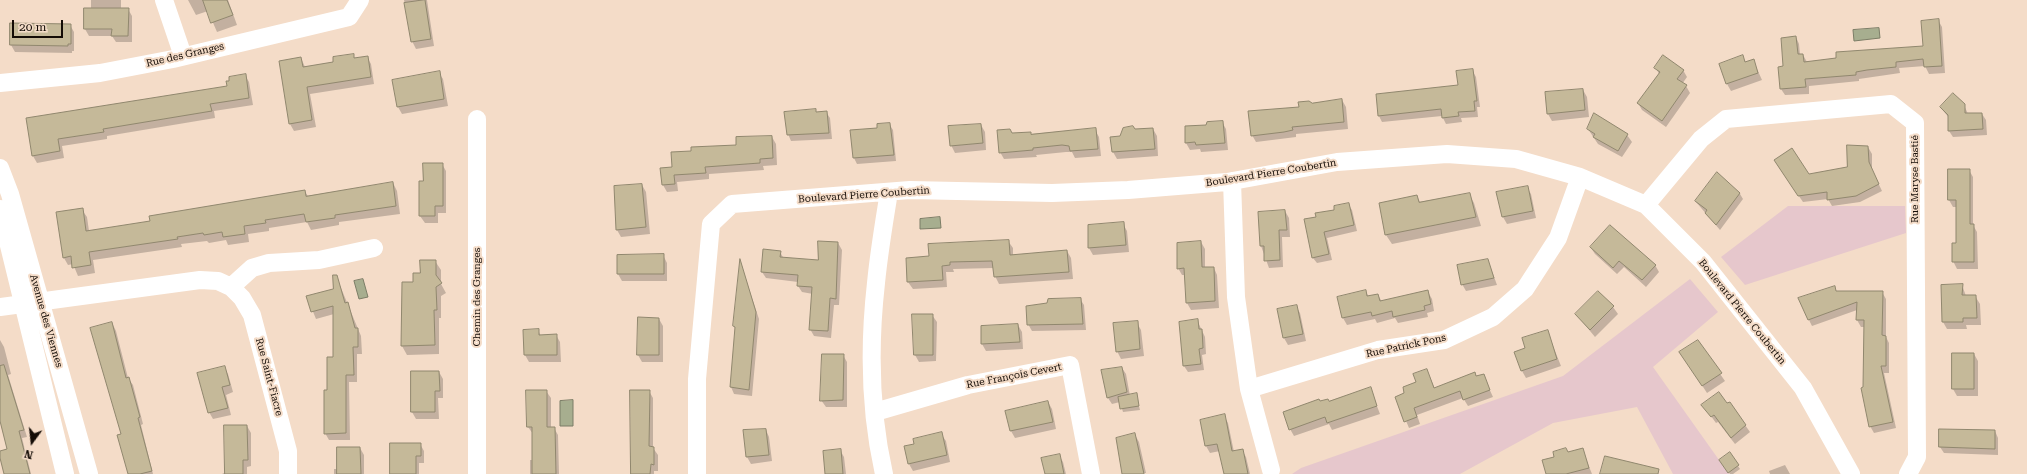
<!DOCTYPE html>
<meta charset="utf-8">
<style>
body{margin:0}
#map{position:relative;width:2027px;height:474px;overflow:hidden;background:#f4dcc8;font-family:"Roboto Serif",serif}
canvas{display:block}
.north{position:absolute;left:12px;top:422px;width:40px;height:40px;-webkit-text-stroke:3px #f4dcc8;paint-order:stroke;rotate:195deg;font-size:11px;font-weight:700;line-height:16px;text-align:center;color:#140c06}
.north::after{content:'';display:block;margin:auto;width:14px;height:18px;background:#140c06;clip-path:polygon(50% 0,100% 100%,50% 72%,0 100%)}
.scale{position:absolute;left:12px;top:20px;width:51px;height:18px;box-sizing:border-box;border:2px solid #140c06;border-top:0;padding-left:5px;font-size:12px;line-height:14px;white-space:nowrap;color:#140c06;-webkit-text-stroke:3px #f4dcc8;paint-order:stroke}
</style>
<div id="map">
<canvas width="2027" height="474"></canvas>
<div class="north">N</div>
<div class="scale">20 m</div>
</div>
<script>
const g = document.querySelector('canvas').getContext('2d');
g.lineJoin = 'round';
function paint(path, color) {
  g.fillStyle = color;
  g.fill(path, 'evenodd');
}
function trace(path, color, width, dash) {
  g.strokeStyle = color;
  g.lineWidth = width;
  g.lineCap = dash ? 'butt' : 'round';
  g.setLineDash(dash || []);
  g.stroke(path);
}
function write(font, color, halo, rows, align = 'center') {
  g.font = font + ' "Roboto Serif",serif';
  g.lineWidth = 4;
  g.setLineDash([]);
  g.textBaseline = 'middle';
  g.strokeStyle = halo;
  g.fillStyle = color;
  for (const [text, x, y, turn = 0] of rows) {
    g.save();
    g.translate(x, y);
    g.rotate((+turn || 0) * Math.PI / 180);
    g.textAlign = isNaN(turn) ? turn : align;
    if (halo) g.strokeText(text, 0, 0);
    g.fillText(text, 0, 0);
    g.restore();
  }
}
paint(new Path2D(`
 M1788 206H1905L1906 233 1745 285 1721 257Z
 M1690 279 1718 312 1653 367 1729 474H1673L1637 407 1553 423 1460 474H1292L1301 468 1563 376Z`), '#e6c7cc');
const water = new Path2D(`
 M1879 28 1880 38 1854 41 1853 30Z
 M940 217 941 228 920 229V219Z
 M363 279 368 297 359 299 354 281Z
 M573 400V426H560V401Z`);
paint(water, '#a7ae8f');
trace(water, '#7b7d66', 1);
paint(new Path2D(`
 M91 0H121V9H128L132 16V42H116L112 36H89L85 29 91 9Z
 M188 0H228L237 25 217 32 208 11 196 15Z
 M404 0H427L434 46 416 49 412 41Z
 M1938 20 1942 27 1945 73 1929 74 1925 66 1899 68 1900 73 1859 79V81L1809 86V94L1785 95 1781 89 1784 67 1796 37 1799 44 1800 55H1803L1807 62 1924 47Z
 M70 25 74 32V51H72V53L15 52 11 45Z
 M353 55 355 59 367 57 371 64 374 84 310 94 316 127 294 131 290 124 280 61 301 58 305 67 335 62Z
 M1742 56 1746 63 1753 60 1762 80 1731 91 1727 84Z
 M1656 68 1683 70 1687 77 1682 84 1686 86 1690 93 1666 127 1642 110 1638 103 1659 74Z
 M1472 70 1476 77 1480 107H1477L1478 117 1461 118 1462 122 1446 124 1442 116 1382 122 1379 116 1459 86Z
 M439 73 443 79 448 106 402 114 398 107Z
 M245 75 249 82 253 105 214 111 215 118 107 136V139L62 146 64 158 37 163 33 156 27 119 228 87Z
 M1583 90 1587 97 1589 117 1552 121 1548 114Z
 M1342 100 1346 107 1348 129 1296 134V137L1256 142 1252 135 1300 108 1312 104Z
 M1964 105 1968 114H1982L1986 120 1987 135 1953 137 1949 131V118L1941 108Z
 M815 110 817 113 826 112 830 118 832 139 791 141 788 134Z
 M1222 122 1226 129 1228 150 1201 152 1200 149 1190 150 1186 143V127L1207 126Z
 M889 124 893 130 896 161 857 164 854 158 851 131 878 129Z
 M981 125 985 132 986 150 955 153 951 145Z
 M1153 129 1157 136 1158 156 1117 159 1113 152 1111 137H1121L1134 130Z
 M1588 129 1627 135 1632 142 1622 157 1598 144Z
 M1095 130 1099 137 1101 156 1075 158 1072 152H1066L1036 155 1037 157 1004 159 1000 152 1012 134 1030 133 1032 135Z
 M772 137 776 144 777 165 763 166 764 170 709 174V179L677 182 678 191 667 192 663 185 673 168 737 146Z
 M1868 147 1872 154V170L1882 191 1860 202 1832 206 1828 199 1803 202 1779 167 1809 175 1848 168Z
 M442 164 446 171V213H438V223H425L420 216 424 182Z
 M1969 170 1973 177V225L1977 232 1978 269H1957L1953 261 1957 244V207H1953L1949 200Z
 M1717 174 1740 194 1743 199 1720 230 1696 202Z
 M393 183 397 191 400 214 339 222V225L311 230 307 222 269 228V231L248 234 249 242 228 245 226 240 209 243 207 241 181 244 182 247 93 260 95 273 78 276 73 264 68 265 64 258 82 210 87 217 89 231 151 222 305 192 308 196Z
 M642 185 646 192 650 234 621 237 617 230 615 187Z
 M1527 187 1531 194 1536 218 1507 224 1503 217 1497 193Z
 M1469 194 1474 203 1481 226 1392 244 1386 235 1380 204 1417 196 1420 202Z
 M1348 204 1352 210 1357 231 1327 238 1332 260 1317 263 1313 258 1318 218Z
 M1285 211 1289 218 1290 237H1282L1283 267 1269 268 1261 246Z
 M1123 224 1127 231 1129 252 1093 255 1089 248Z
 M1008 241 1013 248V256L1067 251 1071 258 1073 279 999 284 995 276 994 268 953 269 954 272H946L947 287 913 289 908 282 907 258 930 257Z
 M1201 242 1205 249V268H1214L1217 275 1219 308 1191 310 1187 303 1186 275H1182L1178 268Z
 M838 243 842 250 839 305H834L831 338 814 336 810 329 813 294 802 292 798 286V282L766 278 762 272 780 252 784 259 819 262Z
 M1591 248 1655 265 1659 272 1646 287 1624 267 1617 274 1595 254Z
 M663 255 667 263V281H622L618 274Z
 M1488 260 1497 285 1466 291 1462 284Z
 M435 261 441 270V284L446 293 441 296V318H439V354L407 355 402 346 414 283Z
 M740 262 759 319 752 396 734 394 731 387 736 330 734 326Z
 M336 276 361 336 362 354H357V382H349L350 440H329L325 433 328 391 334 358V314L316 319 307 297 334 290Z
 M1962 285 1966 296H1975L1980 304 1981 325H1966L1967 329H1947L1943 322 1942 286Z
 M1834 287 1837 292H1882L1886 299V337L1889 343V373H1884L1896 428 1874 433 1870 426 1864 388 1865 327H1861L1857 320V310L1812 326 1809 320Z
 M1366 292 1369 297 1378 295 1382 302 1428 292 1432 299 1434 311 1427 313 1428 317 1398 323 1395 318 1377 323 1375 319 1347 325 1343 318Z
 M1598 293 1613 307 1618 314 1595 337 1576 314Z
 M1080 299 1084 305 1086 330 1032 331 1028 324Z
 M1296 306 1300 313 1306 341 1288 345 1284 338Z
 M932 315 937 322 936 361 919 362 915 355Z
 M659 319 663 326V362H642L638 355Z
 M1197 320 1205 337 1206 354 1202 355 1204 370 1188 372 1184 366 1180 323Z
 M112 323 116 331 128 378 133 385 143 424 141 425 153 474H129L122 434Z
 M1137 323 1141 330 1144 356 1121 359 1117 351Z
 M1018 325 1022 332 1023 349 986 351 982 344Z
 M538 330 541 336 556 335 560 342 561 362H529L525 355 524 331Z
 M1547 331 1561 366 1526 378 1522 371 1527 349Z
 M0 340 4 347 11 374 8 375 27 437 22 438 31 474H5L0 454V452L9 449 0 417Z
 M1697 341 1725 381 1707 393 1685 359Z
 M1953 354H1974L1978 361V396H1957L1953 389Z
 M843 355 847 362V407H826L821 400Z
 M224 367 228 374 233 392 226 395 231 415 213 419 209 412Z
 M1122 368 1126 374 1130 396 1136 395 1140 410 1123 412 1120 402 1112 404 1108 398 1103 371Z
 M412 372H439L443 379V398H438L439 419H416L412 412Z
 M1474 373 1477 377 1483 375 1493 397 1468 406 1463 398 1417 415 1420 424 1409 428 1396 397 1405 394 1417 383 1430 377 1435 389Z
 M1370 388 1380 414 1332 430 1329 424 1294 436 1290 429 1320 402H1329Z
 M546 391 551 398V428H554L558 435 559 474H530V460H533V434L528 427Z
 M649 391 653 398V448L658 455V471H654V474H632Z
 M1048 402 1052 409 1056 429 1015 438 1011 431 1006 411Z
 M1703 405 1745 425 1750 432 1735 444 1718 422 1716 423Z
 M1224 416 1228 423 1234 452 1242 450 1246 457 1250 474H1225L1220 451 1210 453 1206 446 1201 421Z
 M247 426 251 433V466L247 467V474H222L226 472Z
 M766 430 769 437 772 461 751 464 747 457Z
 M1995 431 1998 438V455L1944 453 1940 447Z
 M941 434 946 441 950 462 913 471 909 464 915 444Z
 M1135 435 1139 442 1146 473 1123 474Z
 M420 444 424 451V463H419V474H391Z
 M360 448 364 455V474H334V469H338Z
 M1582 449 1592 474H1547L1568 453Z
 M840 450 844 457 846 474H826Z
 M1730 454 1740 469 1733 474H1730L1722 464Z
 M1059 455 1063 462 1066 474H1046Z
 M1785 465 1790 474H1770L1769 471Z`), '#0003');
const building = new Path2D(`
 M203 0H227L233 15 211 23Z
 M425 0 431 39 411 42 404 3Z
 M84 8H129L128 36H111L112 29H84Z
 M1939 19 1942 66 1924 67 1923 59 1896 62V67L1867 70 1856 72V75L1805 79 1806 87 1780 89 1778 67 1783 66 1781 38 1796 36 1798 54H1803L1804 62 1836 58V52L1923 46 1921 21Z
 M10 23 71 24V44H68V46L10 45Z
 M354 54V58L368 56 371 77 307 87 312 120 289 124 279 61 301 57 303 67 333 62V57Z
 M1663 55 1684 70 1677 79 1687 85 1662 121 1637 103 1660 72 1654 68Z
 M1743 55 1745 62 1754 59 1758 73 1726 84 1719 64Z
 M1473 69 1477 101H1474L1475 111 1458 112 1459 116 1442 118 1441 109 1378 116 1376 94 1458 85 1456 71Z
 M440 71 444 99 397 107 392 80Z
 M246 74 249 98 210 104 212 111 103 129 104 132 58 139 60 151 32 156 26 118 227 86 226 81H229V77Z
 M1583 89 1585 110 1547 114 1545 92Z
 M1953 93 1965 104V113H1982L1983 129 1948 131V115L1940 107Z
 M1342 99 1344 122 1292 127 1293 130 1284 132 1251 136 1248 111 1299 107 1298 102 1309 101 1312 103Z
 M816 109V112L827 111 829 133 787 135 784 112Z
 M1594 113 1628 134 1618 151 1593 137 1595 134 1587 129Z
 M1223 121 1225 143 1196 145 1195 142 1185 143V126L1206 125 1207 122Z
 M890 123 894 155 853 158 850 130 877 128V124Z
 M981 124 983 143 950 146 948 126Z
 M1133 126 1135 129 1153 128 1155 149 1112 152 1110 137 1120 136 1123 128Z
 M1096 128 1098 149 1070 151 1069 146 1062 145 1033 148V150L999 153 997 130 1010 129 1012 133 1031 132V134Z
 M772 136 773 158 760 159V163L705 167 706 173 674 175 675 184 662 185 660 168 672 167 671 152 691 151V147L736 145V137Z
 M1847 145 1868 146 1869 162 1879 184 1856 196 1827 200V192L1798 196 1774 160 1792 148 1809 174 1847 167Z
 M423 163H443V206H435V216H419V181H423Z
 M1948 169H1970V224H1974V262H1952V243H1956V200H1948Z
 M1717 172 1740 193 1716 225 1705 213 1707 210 1695 201Z
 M393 182 396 206 335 215V218L306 222 304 214 265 220 266 223 244 226 245 234 223 237 222 232 204 235 203 233 177 237 178 239 89 252 91 265 72 268 71 256 63 258 56 212 83 208 86 231 150 221 149 216 305 190 306 196Z
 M642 184 646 227 616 230 614 186Z
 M1528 186 1533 211 1502 217 1496 192Z
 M1470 193 1476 217 1385 235 1379 203 1417 195 1419 202Z
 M1349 203 1354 225 1324 232 1329 254 1312 258 1304 219 1316 217 1315 213 1334 210V206Z
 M1285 210 1287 230H1279L1280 260 1264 261V246H1260L1258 212Z
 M1124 222 1126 245 1088 248V225Z
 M1610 225 1656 265 1642 280 1619 261 1613 268 1590 247Z
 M1009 240 1010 255 1067 250 1069 272 994 277 992 261 950 262V265L942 266 943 280 907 282 906 258 929 256 928 244Z
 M818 241 838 242 836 299 830 298 828 331 809 330 812 287 797 286 798 275 761 272 763 249 781 251 780 257 818 260Z
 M1201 241 1202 267H1214L1215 301 1186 303 1184 268 1177 269V243Z
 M664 254V274H617V255Z
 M740 259 756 312 749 390 730 387 735 327 733 326Z
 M1488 259 1494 278 1461 285 1457 265Z
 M420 260H436V275L442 283 436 287 437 310H434L435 345 401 346 402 282H413V273H420Z
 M333 275H337L345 303 348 302 355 328H358V347H353L354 375H346V433L324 434V390H327V357H333V306L311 312 306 296 333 289Z
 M1963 284 1962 295H1976L1977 318H1963V322H1942L1941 285Z
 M1835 286 1836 291H1883L1882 335 1886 336V366H1881L1893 422 1869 427 1861 388 1863 387 1864 320H1856L1857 302 1808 320 1798 298Z
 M1366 290 1367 296 1378 294 1380 301 1428 290 1431 304 1424 306 1425 310 1393 317 1392 311 1372 316 1371 312 1342 318 1337 297Z
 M1598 291 1614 306 1590 330 1575 314Z
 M1081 298 1083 324 1027 325 1026 306 1047 303 1048 299Z
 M1297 305 1303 334 1283 338 1277 309Z
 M912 314H933V355H914Z
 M638 317 659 318V355H637Z
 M1198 319 1199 329H1202L1203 348 1199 349 1201 364 1183 366 1179 322Z
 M1138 321 1140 349 1116 352 1113 323Z
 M112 322 126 378 129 377 140 417 138 418 152 471 140 474H128L117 435 121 434 90 328Z
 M1018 324 1020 342 981 344V326Z
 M539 329V335L557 334V355H524L523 330Z
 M1548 330 1557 359 1521 371 1514 352 1525 348 1522 338Z
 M1698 340 1722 373 1702 386 1679 352Z
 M1952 353H1974V389H1952Z
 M822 354H844L843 400 820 401Z
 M4 365 24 430 19 431 30 474H4L0 458V451L7 449 0 421V366Z
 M225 366 230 385 222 387 228 408 208 413 197 373Z
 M1122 367 1127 392 1107 398 1101 370Z
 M1427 369 1434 388 1475 372 1476 376 1484 374 1490 390 1463 400 1460 391 1414 408 1417 417 1404 422 1395 397 1404 393 1403 387 1416 382 1413 374Z
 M411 371H439L440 391H435V412H411Z
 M1371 387 1377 406 1327 423 1325 417 1289 430 1283 412 1319 399 1320 401 1328 399 1329 401Z
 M526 390H547V427H555L556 474H532V427H527Z
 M630 390H650L649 446 654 447V465L651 464 650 474H631Z
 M1719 392 1727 403 1730 402 1746 425 1731 438 1714 415 1711 417 1701 405Z
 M1137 393 1139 406 1120 409 1118 397Z
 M1048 401 1053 422 1010 431 1005 411Z
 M1225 414 1232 451 1243 449 1248 474H1224L1217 444 1205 446 1200 420Z
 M224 425H247L248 460H243V474H225Z
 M766 429 769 455 746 457 743 430Z
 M1939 429 1995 430V449L1939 447Z
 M942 432 947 455 908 464 904 446 914 444 913 439Z
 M1135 433 1144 474H1122L1116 438Z
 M390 443H421V456H416V474H390Z
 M337 447H360L361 474H337Z
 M1566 448 1568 452 1583 448 1589 468 1566 474H1546L1542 460 1554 457 1553 452Z
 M841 449 843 474H825L823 451Z
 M1730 452 1739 465 1728 473 1719 460Z
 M1060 454 1064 474H1045L1041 458Z
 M1605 456 1659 469 1658 474H1600Z`);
paint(building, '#c5b999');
trace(building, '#90876e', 1);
trace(new Path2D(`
 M164 0 183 56
 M0 83 100 73 173 59 349 17 360 0
 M477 119V474
 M0 168 10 194 89 474
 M1232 181 1236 297 1249 389 1271 470
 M1646 205 1701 139 1726 119 1891 104 1915 123 1917 457 1908 474
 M0 209 65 474
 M231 287 242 298 252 315 288 451V474
 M0 307 200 280 218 281 231 287 252 268 269 263 319 260 374 248
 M1249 389 1378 350 1444 340 1493 317 1525 289 1558 238 1580 177
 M875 412 968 385 1070 365 1091 474
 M697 474V379L711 224 732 204 910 190 1052 193 1128 190 1227 182 1337 162 1447 154 1516 159 1580 177 1646 205 1703 262 1803 388 1851 474
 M884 474C870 412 869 345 876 283 879 252 884 222 889 192`), '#fff', 18);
write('10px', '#140c06', '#f4dcc8', [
 ["Rue des Granges",185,55,-13],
 ["Boulevard Pierre Coubertin",1271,173,-9],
 ["Rue Maryse Bastié",1915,179,-90],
 ["Boulevard Pierre Coubertin",864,195,-4],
 ["Chemin des Granges",477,297,-90],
 ["Boulevard Pierre Coubertin",1742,312,51],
 ["Avenue des Viennes",46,321,74],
 ["Rue Patrick Pons",1406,346,-12],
 ["Rue François Cevert",1014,376,-11],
 ["Rue Saint-Fiacre",269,377,75]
]);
</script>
